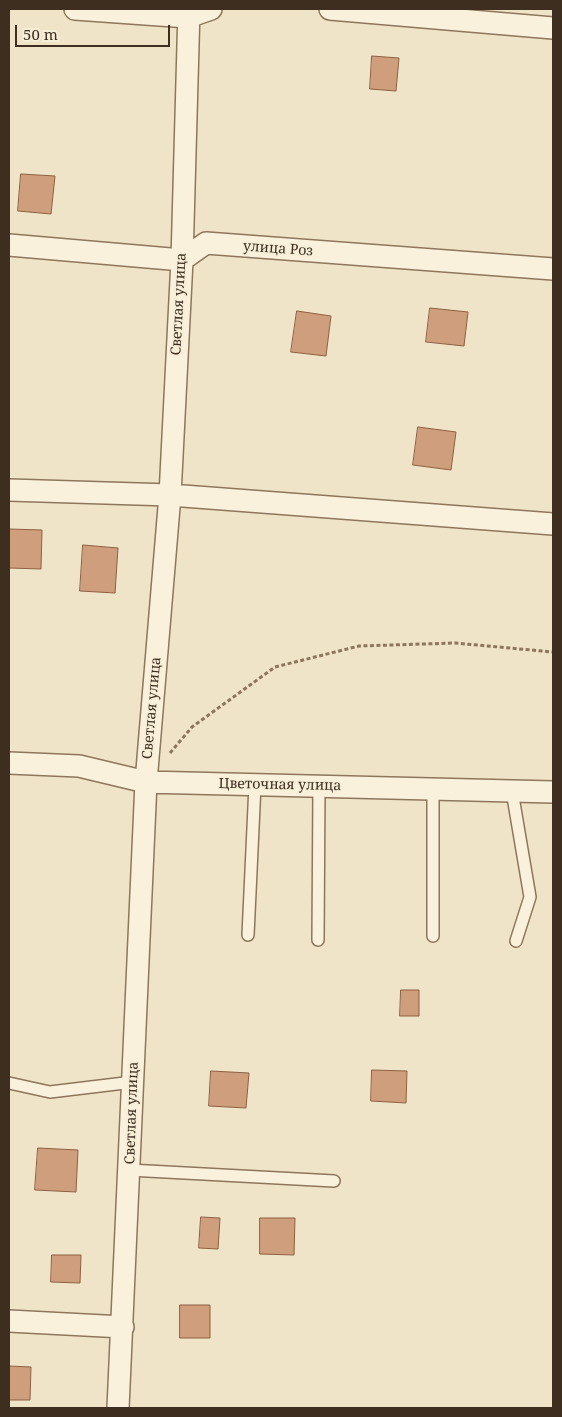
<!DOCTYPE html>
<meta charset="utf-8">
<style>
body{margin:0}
#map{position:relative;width:562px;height:1417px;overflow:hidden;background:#f0e4c8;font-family:"Noto Serif",serif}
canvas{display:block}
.frame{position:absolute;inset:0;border:10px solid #3d2e20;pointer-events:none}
.scale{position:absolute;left:15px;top:25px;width:155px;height:22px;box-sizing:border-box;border:2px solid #3d2e20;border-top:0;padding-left:6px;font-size:15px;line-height:18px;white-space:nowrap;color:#3d2e20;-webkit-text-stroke:4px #f7eed8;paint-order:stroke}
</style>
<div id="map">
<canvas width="562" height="1417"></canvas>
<div class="frame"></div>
<div class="scale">50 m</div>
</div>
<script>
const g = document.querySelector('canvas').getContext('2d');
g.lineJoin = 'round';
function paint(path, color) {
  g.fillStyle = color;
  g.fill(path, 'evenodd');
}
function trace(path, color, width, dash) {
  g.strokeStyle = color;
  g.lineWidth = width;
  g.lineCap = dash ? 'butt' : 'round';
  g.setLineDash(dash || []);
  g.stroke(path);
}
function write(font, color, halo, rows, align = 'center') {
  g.font = font + ' "Noto Serif",serif';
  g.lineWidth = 4;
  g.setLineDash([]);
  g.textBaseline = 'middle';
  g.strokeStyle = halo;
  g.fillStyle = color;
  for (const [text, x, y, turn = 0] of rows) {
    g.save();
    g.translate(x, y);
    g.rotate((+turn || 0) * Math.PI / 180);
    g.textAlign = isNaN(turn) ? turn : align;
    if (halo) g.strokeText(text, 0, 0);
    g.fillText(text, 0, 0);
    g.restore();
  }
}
const building = new Path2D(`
 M372 56 399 58 396 91 370 89Z
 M21 174 55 176 51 214 18 211Z
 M430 308 468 312 464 346 426 342Z
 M297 311 331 316 326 356 291 352Z
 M418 427 456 432 451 470 413 465Z
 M9 529 42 530 41 569 9 568Z
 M83 545 118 548 115 593 80 591Z
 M401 990H419V1016H400Z
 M372 1070 407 1071 406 1103 371 1101Z
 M211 1071 249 1073 246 1108 209 1106Z
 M38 1148 78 1150 76 1192 35 1190Z
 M201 1217 220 1218 218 1249 199 1248Z
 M260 1218H295L294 1255 260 1254Z
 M52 1255H81L80 1283 51 1282Z
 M180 1305H210V1338H180Z
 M9 1366 31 1367 30 1400H9Z`);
paint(building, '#cf9f7d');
trace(building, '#8d5f41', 1);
const lane = new Path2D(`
 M433 789V936
 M512 791 530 897 516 941
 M248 935 255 785
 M318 940 319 786
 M9 1083 50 1092 133 1082
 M129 1170 334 1181`);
const street = new Path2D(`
 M75 9 188 17 211 9
 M330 9 553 28
 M9 245 182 260 206 243 553 269
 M9 490 170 495 553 524
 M9 763 79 766 146 782 553 792
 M9 1321 123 1327
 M118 1408 146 782 170 495 182 260 189 9`);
trace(lane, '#8d765c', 14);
trace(street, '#8d765c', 24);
trace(new Path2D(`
 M170 753 192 727 275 667 359 646 455 643 553 652`), '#8d765c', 3, [4, 2.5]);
trace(lane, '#faf1dc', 11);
trace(street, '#faf1dc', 21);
write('14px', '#3d2e20', '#f7eed8', [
 ["улица Роз",278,249,4],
 ["Светлая улица",179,304,-87],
 ["Светлая улица",152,708,-85],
 ["Цветочная улица",280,785,1],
 ["Светлая улица",132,1113,-88]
]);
</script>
